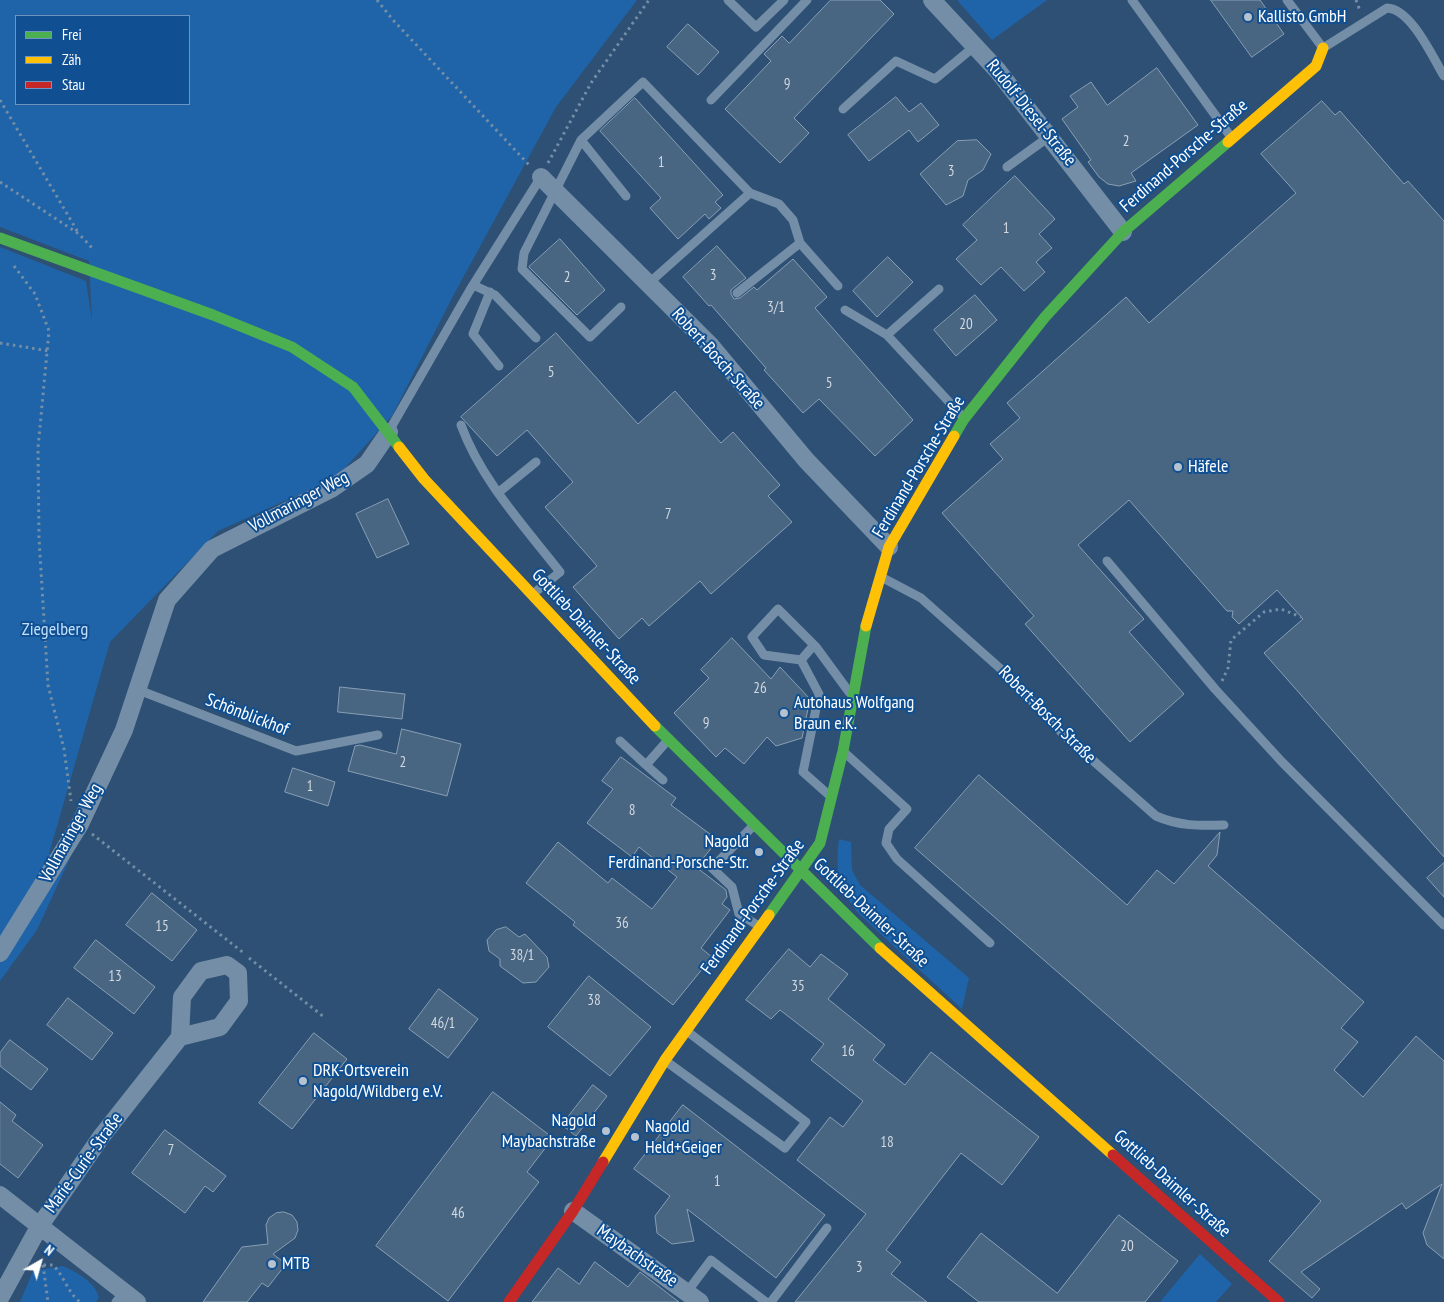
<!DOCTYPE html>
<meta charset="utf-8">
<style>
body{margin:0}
#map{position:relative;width:1444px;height:1302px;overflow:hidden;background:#2d5074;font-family:"PT Sans Narrow",sans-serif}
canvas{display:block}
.legend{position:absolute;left:15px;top:15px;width:175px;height:90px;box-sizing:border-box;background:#0f4f92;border:1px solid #6f95be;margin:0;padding:6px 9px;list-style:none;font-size:15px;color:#fff}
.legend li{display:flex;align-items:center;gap:10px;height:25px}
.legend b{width:25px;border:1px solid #6f95be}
.north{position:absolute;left:15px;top:1237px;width:50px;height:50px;-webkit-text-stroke:4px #0f4f92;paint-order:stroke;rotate:38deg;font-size:14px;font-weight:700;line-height:20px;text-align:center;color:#fff}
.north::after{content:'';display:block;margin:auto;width:18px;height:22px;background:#fff;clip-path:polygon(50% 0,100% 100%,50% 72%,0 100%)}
</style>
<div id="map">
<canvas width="1444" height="1302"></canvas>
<ul class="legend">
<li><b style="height:6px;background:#4caf50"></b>Frei</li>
<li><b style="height:6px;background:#ffc107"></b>Zäh</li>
<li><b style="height:6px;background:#c62828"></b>Stau</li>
</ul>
<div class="north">N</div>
</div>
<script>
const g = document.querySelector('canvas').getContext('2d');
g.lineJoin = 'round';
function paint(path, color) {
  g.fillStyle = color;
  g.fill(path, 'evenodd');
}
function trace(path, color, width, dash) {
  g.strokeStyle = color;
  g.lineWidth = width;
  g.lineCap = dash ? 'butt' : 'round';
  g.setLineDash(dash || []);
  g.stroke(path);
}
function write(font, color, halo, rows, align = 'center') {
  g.font = font + ' "PT Sans Narrow",sans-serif';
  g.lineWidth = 4;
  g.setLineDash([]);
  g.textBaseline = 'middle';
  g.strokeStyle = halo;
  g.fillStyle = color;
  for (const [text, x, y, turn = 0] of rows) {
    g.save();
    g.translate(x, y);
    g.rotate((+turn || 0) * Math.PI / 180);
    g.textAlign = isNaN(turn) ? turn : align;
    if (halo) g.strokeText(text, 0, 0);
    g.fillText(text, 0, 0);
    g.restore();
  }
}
paint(new Path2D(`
 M0 0H637L556 107 452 298 392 416 336 478 218 531 110 642 49 854 70 858 37 930 0 981V247L86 281 92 321 89 261 0 227ZM16 16H189V104H16Z
 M957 0H1047L992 40Z
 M839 839 851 842 852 870 860 885 969 978 962 1009 858 913C838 887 835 871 839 839Z
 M1200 1254 1232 1284 1216 1302H1160Z
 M63 1266C77 1273 95 1281 99 1298L96 1302H20L33 1271Z`), '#1f64a8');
const building = new Path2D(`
 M831 0H880L894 14 794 118 809 133 780 163 725 109 771 61 764 54 782 36 789 43Z
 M1211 0H1260L1284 34 1252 57Z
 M688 24 719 52 698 75 667 47Z
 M1157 68 1198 125 1131 173 1136 181 1119 186 1108 184 1099 177 1088 162 1091 160 1062 119 1078 107 1070 96 1091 82 1107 105Z
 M896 97 909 112 921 103 939 125 918 142 909 130 869 161 848 135Z
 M635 98 723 195 715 202 721 208 709 219 705 214 678 239 650 208 661 198 600 131Z
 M1322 101 1335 115 1340 111 1404 184 1408 181 1444 221V857L1264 653 1303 619 1277 590 1239 624 1232 617 1233 611H1227L1129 500 1078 545 1144 619 1129 632 1184 694 1130 742 1025 624 1034 616 942 513 1003 459 990 444 1020 418 1007 403 1126 297 1149 323 1296 193 1261 154Z
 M977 140 991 154 983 170 968 180 963 196 946 205 920 174 957 141Z
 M1015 176 1055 219 1039 234 1052 248 1036 262 1045 272 1024 291 1001 267 981 285 956 259 977 240 963 225Z
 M560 239 605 290 577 315 529 267Z
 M717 246 746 278 731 290V294L734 299 740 298 754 287 757 290 793 259 827 297 815 308 913 420 875 456 819 399 803 413 764 370 766 368 711 305 709 306 683 277Z
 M888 257 913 282 877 317 853 291Z
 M975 295 997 320 956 356 934 330Z
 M556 333 638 424 675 391 721 443 733 432 780 485 768 496 792 522 711 594 700 581 649 626 642 618 619 639 573 587 597 566 545 507 573 482 527 430 497 456 461 417Z
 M388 499 409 544 377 558 356 514Z
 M732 638 771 679 780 667 810 699 802 738 776 746 767 737 744 764 725 748 716 757 674 713 709 678 701 670Z
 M340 687 405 694 402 719 338 712Z
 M402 729 461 744 447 796 348 771 355 746 360 745 396 754Z
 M621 757 676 798 671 805 718 840 696 867 726 890 727 897 722 904 730 910 701 948 712 957 673 1005 573 925 575 922 526 883 558 842 608 883 612 878 652 909 677 877 639 847 632 857 587 823 613 789 602 781Z
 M293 768 335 782 328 806 285 792Z
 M979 775 1127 905 1157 870 1174 884 1220 832 1217 855 1208 866 1364 1002 1341 1028 1358 1042 1334 1070 1363 1097 1416 1036 1444 1061V1259L1427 1245 1423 1233 1442 1184 1406 1209 1402 1203 1301 1272 1320 1289 1312 1298 1269 1261 1321 1201 915 848Z
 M1444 863V897L1427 878Z
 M152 893 197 930 172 961 126 925Z
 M506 927 519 937 525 934 547 957 549 967 536 982 523 983 500 966V959L489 951 487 940 496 930Z
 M96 940 155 987 134 1014 74 968Z
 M789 949 810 967 821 954 848 974 828 999 885 1045 873 1060 905 1085 931 1052 1039 1137 1002 1185 961 1153 886 1250 901 1262 891 1274 927 1302H795L866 1214 797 1160 830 1117 843 1127 863 1101 811 1060 824 1044 780 1010 771 1019 746 1000Z
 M589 976 651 1027 610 1076 548 1027Z
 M439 989 478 1019 448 1058 409 1029Z
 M68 998 113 1033 92 1060 47 1025Z
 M314 1033 347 1059 292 1129 259 1103Z
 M10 1040 48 1069 31 1090 0 1066V1053Z
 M593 1085 607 1096 576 1136 562 1125Z
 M493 1092 553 1138 527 1172 539 1182 448 1301 376 1246Z
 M0 1102 16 1115 12 1121 43 1145 18 1178 0 1164Z
 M683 1105 825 1215 776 1278 687 1209 694 1241 672 1244 657 1233 655 1216 670 1196 634 1169Z
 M165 1130 226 1176 213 1192 205 1186 185 1213 132 1173Z
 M284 1212 292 1215 297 1222 298 1230 295 1238 273 1254 286 1264 268 1287 262 1283 247 1302H203L242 1247 268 1244 266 1225 269 1218 276 1213Z
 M1119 1215 1178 1261 1145 1302H979L947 1277 981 1233 1057 1293Z
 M595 1262 628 1287 640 1272 679 1302H532L558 1268 579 1284Z`);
paint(building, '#486582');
trace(building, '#899fb5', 1);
trace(new Path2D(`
 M377 0 393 20 530 166
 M1356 0 1360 11
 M0 100 79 234
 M548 163 591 83 649 0
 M0 182 79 234 93 249
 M14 266 35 294 49 331 38 448 39 538 48 685 64 749 71 801
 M0 343 49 351
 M1222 681 1228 668 1231 640 1264 612 1281 609 1301 617
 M92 834 245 954
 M249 958 324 1017
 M37 1265H53C64 1276 68 1293 80 1302
 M43 1265 48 1302`), '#748ea7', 3, [2.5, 4]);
trace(new Path2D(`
 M728 0 756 27 784 0
 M1132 0 1231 137
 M1287 0 1323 48 1387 8C1411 9 1432 56 1444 76
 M711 100 807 0
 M843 109 896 61 935 79 975 46
 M581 140 524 253 522 269 590 337 621 307
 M1007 167 1050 136
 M750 193 779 204 793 220 800 243 838 286
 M626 196 581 140 643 82 750 193 649 283
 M473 285 495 295 536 338
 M939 289 887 335 963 417
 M490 292 473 334 499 366
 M737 293 800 243
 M845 310 887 335
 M461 425C481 480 524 526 560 572L534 593
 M389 431 470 290 541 177
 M499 492 536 462
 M1107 561 1215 689 1282 762 1444 925
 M883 578 921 598 1003 671 1064 735 1156 816C1179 826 1199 826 1224 825
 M814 645 801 660 764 655 752 637 778 609 816 647 849 692
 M801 660 819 694 803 772 830 796
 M136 689 296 751 378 735
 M620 741 646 765 668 740
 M845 753 907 809 889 829 886 843 897 859 990 943
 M646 765 663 780
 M752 827 712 868 732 887 739 914 759 926
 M667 1062 785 1148 806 1122 688 1032
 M687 1292 711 1260 766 1302
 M116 1302 124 1292
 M771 1302 827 1228`), '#748ea7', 9);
trace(new Path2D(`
 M932 0 998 71 1123 232
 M541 177 711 346 806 460 889 547
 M0 953 80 824 124 730 167 600 212 549 331 489 367 464 389 432
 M0 1195 137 1302
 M573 1211 700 1302
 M0 1298 39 1227 101 1137 180 1037 220 1027 239 1001 238 973 227 965 201 971 182 997 180 1037`), '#748ea7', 18);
trace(new Path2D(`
 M0 238 213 315 292 347 353 387 399 447
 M954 436 964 419 1045 317 1123 232 1228 142
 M655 726 880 948
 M769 915 820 843 843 751 866 626`), '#4caf50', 11);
trace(new Path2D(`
 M1228 142 1316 66 1323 48
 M399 447 424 479 655 726
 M866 626 889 547 954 436
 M880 948 1113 1155
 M603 1162 665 1060 769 915`), '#ffc107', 11);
trace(new Path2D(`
 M1113 1155 1279 1302
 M509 1302 573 1211 603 1162`), '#c62828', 11);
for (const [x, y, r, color] of [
 [1248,17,5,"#b6c2ce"],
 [1178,467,5,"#b6c2ce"],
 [784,713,5,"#b6c2ce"],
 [759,852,5,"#b6c2ce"],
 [303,1081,5,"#b6c2ce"],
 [606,1131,5,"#b6c2ce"],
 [635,1137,5,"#b6c2ce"],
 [272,1264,5,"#b6c2ce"]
]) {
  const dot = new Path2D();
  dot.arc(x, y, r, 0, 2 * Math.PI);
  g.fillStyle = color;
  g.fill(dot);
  trace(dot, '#0f4f92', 2);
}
write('15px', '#d1d8e0', null, [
 ["9",787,85],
 ["2",1126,142],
 ["1",661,163],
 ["3",951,172],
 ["1",1006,229],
 ["3",713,276],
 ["2",567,278],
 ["3/1",776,308],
 ["20",966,325],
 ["5",551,373],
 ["5",829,384],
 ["7",668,515],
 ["26",760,689],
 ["9",706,724],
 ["2",403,763],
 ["1",310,787],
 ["8",632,811],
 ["36",622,924],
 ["15",162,927],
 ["38/1",522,956],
 ["13",115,977],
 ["35",798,987],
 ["38",594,1001],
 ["46/1",443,1024],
 ["16",848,1052],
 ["18",887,1143],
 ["7",171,1151],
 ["1",717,1182],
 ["46",458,1214],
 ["20",1127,1247],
 ["3",859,1268]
]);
write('18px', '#fff', '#0f4f92', [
 ["Kallisto GmbH",1258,17],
 ["Häfele",1188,467],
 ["Autohaus Wolfgang",794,703],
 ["Braun e.K.",794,724],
 ["Nagold",749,842,"right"],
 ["Ferdinand-Porsche-Str.",749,863,"right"],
 ["DRK-Ortsverein",313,1071],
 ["Nagold/Wildberg e.V.",313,1092],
 ["Nagold",596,1121,"right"],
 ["Maybachstraße",596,1142,"right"],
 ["Nagold",645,1127],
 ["Held+Geiger",645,1148],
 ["MTB",282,1264]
], 'left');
write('18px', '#fff', '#0f4f92', [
 ["Rudolf-Diesel-Straße",1031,113,51],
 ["Ferdinand-Porsche-Straße",1184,156,-41],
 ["Robert-Bosch-Straße",718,359,48],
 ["Ferdinand-Porsche-Straße",919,467,-59],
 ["Vollmaringer Weg",299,502,-28],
 ["Gottlieb-Daimler-Straße",586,627,47],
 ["Schönblickhof",247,715,21],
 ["Robert-Bosch-Straße",1047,715,45],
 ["Vollmaringer Weg",71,833,-61],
 ["Ferdinand-Porsche-Straße",753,907,-54],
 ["Gottlieb-Daimler-Straße",871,913,43],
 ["Marie-Curie-Straße",84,1163,-54],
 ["Gottlieb-Daimler-Straße",1172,1184,42],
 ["Maybachstraße",637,1256,35]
]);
write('18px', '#c2e0fe', '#0f4f92', [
 ["Ziegelberg",55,630]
]);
</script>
